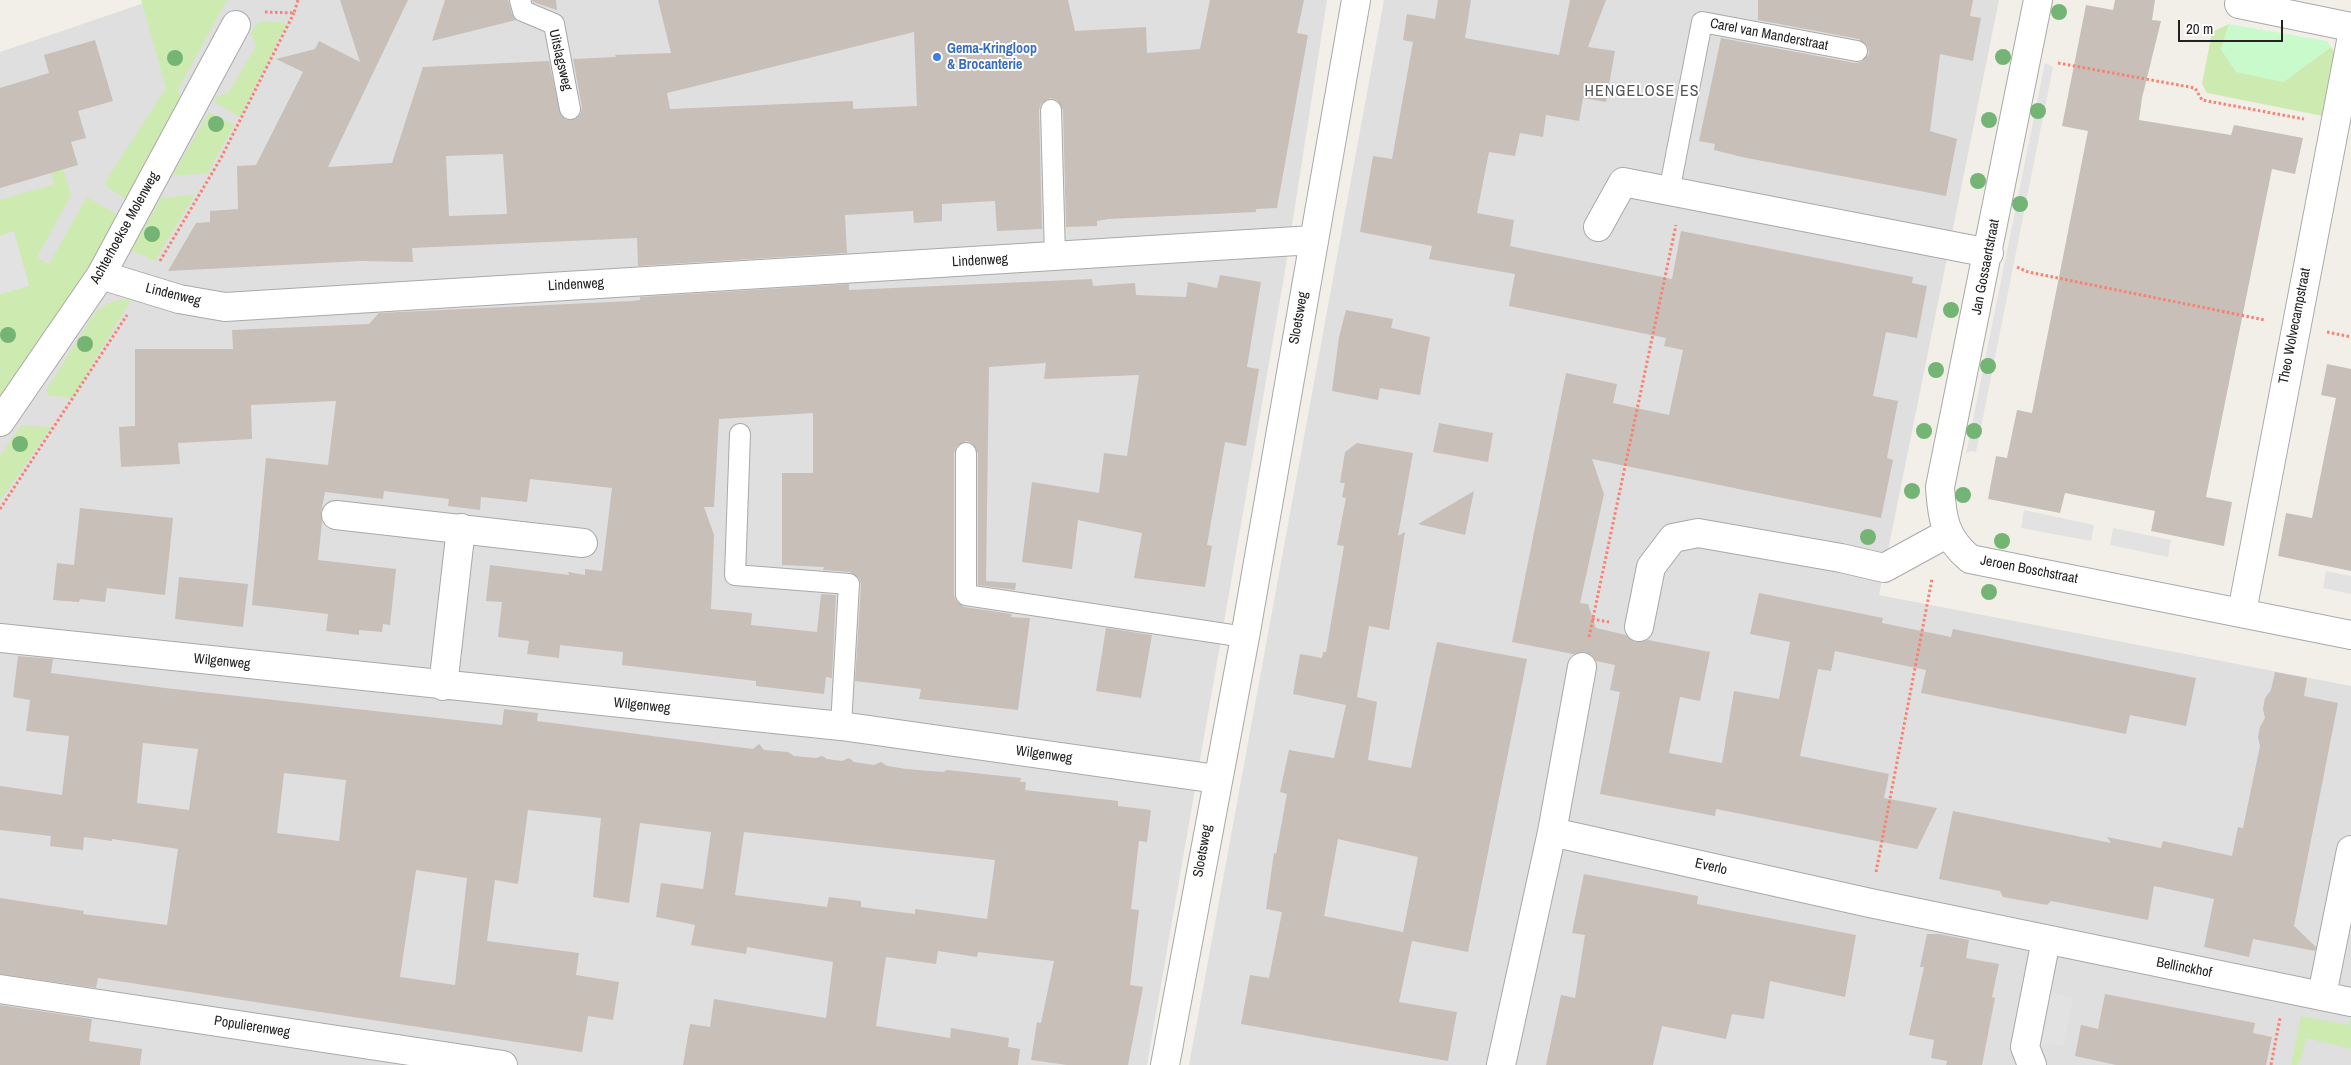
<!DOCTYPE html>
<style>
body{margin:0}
#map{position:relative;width:2351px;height:1065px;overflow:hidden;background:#f2efe9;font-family:"Archivo Narrow",sans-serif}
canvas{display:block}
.scale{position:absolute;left:2178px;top:20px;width:105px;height:22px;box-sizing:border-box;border:2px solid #222;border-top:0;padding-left:6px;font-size:15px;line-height:18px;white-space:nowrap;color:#222;-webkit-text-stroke:4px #fff;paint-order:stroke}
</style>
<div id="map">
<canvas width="2351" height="1065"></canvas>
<div class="scale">20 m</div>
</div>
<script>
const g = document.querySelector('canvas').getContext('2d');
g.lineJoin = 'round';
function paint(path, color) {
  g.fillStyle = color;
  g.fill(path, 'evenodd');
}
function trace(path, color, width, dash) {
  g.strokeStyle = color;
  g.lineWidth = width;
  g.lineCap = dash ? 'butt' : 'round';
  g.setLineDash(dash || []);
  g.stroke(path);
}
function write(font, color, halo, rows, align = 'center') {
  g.font = font + ' "Archivo Narrow",sans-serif';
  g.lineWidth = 4;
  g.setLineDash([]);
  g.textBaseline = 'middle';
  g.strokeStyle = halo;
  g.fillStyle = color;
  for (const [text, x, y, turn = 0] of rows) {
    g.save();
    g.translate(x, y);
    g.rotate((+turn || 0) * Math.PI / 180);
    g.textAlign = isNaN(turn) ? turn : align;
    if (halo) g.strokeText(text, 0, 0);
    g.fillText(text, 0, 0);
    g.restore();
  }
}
paint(new Path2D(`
 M153 0H1327L1284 277 1147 1065H0V52Z
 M1384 0H1999L1879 595 2351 686V1065H1189Z`), '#e0dfdf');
paint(new Path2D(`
 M141 0H227L178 89 182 103 128 200 105 186 107 179 166 88Z
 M265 21 287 23 240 117 214 102 216 97 229 92 256 46 251 33 257 23Z
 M2229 24 2221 50 2283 82 2331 47 2336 55 2333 56 2336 60 2325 114 2323 116 2207 93 2202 84 2212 32Z
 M209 112 234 125 208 173 172 176Z
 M63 169 71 195 37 257 49 264 87 197 120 216 0 405V294L29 286 13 231 0 236V200L54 184 51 173Z
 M195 194 155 261 131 250 161 198Z
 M119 300H131L72 398 48 395 46 390 96 311 109 303Z
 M21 426 52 427 0 500V456Z
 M2301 1016 2349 1025 2351 1016V1049L2306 1038 2302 1058 2297 1065H2291Z`), '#cdebb0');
paint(new Path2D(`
 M2229 24 2327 41 2331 47 2283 82 2236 72 2221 50Z`), '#c8facc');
paint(new Path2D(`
 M2045 63 2053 67 1976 452 1970 451 1966 454Z
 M14 231 29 286 0 294V236Z
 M2024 510 2094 525 2091 541 2021 528Z
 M2113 528 2171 540 2168 557 2110 545Z
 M2326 571 2351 576V594L2323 588Z
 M2051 988 2054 993 2073 999 2064 1045 2044 1044 2040 1047Z`), '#e2e2e2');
paint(new Path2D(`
 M340 0H408L328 167 392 163 423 67 549 61 561 116 567 120 577 118 581 113 582 107 573 59 616 57 615 55 671 53 658 0H1068L1075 31 1146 27 1147 53 1200 49 1210 0H1304L1297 33 1308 35 1277 208 1256 209V212L1108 219 1097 221V226L1066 227 1063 110 1057 100 1050 98 1041 104 1039 110 1042 229 997 231 995 201 942 204V221L914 223 913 211 845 215 847 253 638 266 637 238 412 248 413 262 361 261 168 271 196 223 210 222V211L238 209 237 166 256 165 303 72 276 59 315 49 319 41 360 62ZM914 32 917 106 853 109V101L670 109 667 93ZM503 154 507 214 449 216 446 156Z
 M445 0H508L512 14 516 20 432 41Z
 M532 0H556L557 10 533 2Z
 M1438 0H1471L1465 38 1559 55 1570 0H1606L1588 47 1615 51 1606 102 1583 98 1579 121 1546 115 1543 137 1520 133 1515 156 1489 152 1477 213 1514 220 1510 246 1672 279 1681 231 1913 277 1912 283 1927 286 1917 338 1886 332 1873 396 1898 401 1887 458 1893 460 1881 518 1592 459 1604 494 1580 603 1588 604 1596 628 1626 635 1635 642 1648 640 1710 652 1700 701 1680 697 1669 753 1722 763 1734 691 1779 699 1790 642 1750 634 1759 593 1883 618 1882 623 1951 637 1953 629 2196 678 2186 726 2130 715 2126 734 1921 693 1926 670 1835 651 1831 671 1818 669 1800 756 1889 774 1884 798 1937 808 1917 849 1716 809 1715 816 1600 794 1620 692 1610 690 1615 665 1596 661 1592 655 1585 652 1573 654 1512 642 1566 373 1617 384 1613 403 1669 415 1683 350 1664 346 1666 338 1509 306 1515 274 1429 259 1432 246 1360 232 1373 156 1392 159 1413 42 1403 40 1407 14 1435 19Z
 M1758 0H1973L1970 16 1981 18 1973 61 1940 54 1930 131 1957 139 1946 196 1742 157 1714 150 1715 144 1699 141 1721 38 1855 63 1861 62 1869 54 1868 47 1859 39 1758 20Z
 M2115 0H2155L2152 20 2161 21 2142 98 2139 120 2231 135 2234 125 2303 138 2295 174 2272 169 2206 497 2232 502 2224 546 2151 531 2155 511 2065 493 2060 513 1988 499 1996 456 2007 458 2017 410 2032 413 2088 131 2062 126 2086 5 2113 10Z
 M95 40 113 101 78 111 86 138 71 142 78 165 0 188V88L49 73 44 55Z
 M1220 275 1261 282 1247 367 1259 369 1246 446 1225 442 1207 545 1212 546 1205 587 1134 578 1142 533 1078 520 1072 569 1022 562 1032 482 1099 493 1104 453 1127 456 1139 375 1044 379 1046 363 989 367 986 581 1016 583 1015 590 978 585V453L972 443 966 441 956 447 954 453V595L956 601 964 607 1012 614 1011 617 1030 618 1018 710 919 699 921 689 855 681 861 585 859 578 850 572 823 570 824 567 782 565V473H813V413L719 419 714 507H704L714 535 711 609 752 613 751 625 817 632 821 594 836 595 832 678 826 677 824 694 756 686V681L622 665 623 652 560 645 559 658 527 654 529 641 498 637 502 602 486 601 490 565 569 575 568 572 585 575V569L602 571 612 488 530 479 527 502 481 497 480 510 448 506 449 499 384 491 383 499 325 492 321 513 322 522 318 560 396 569 390 625 383 624 382 632 359 630V635L326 631 328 614 252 605 266 458 328 465 336 401 251 405 252 439 178 443 180 464 121 467 119 427 135 426V349H233L232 330 369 324 379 313 632 301 640 300V297L849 284V290L1092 279 1093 286 1135 283 1136 295 1186 297 1188 282 1217 288Z
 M1346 310 1393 319 1391 328 1430 337 1420 395 1380 388 1378 400 1332 391 1339 337Z
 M2327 364 2351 369V571L2278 556 2286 513 2312 518 2336 398 2321 395Z
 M1439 423 1493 433 1488 462 1433 452Z
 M1357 443 1413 453 1398 536 1405 532 1389 630 1369 626 1357 697 1377 702 1368 760 1411 768 1437 642 1527 659 1468 952 1412 941 1399 1002 1457 1012 1448 1061 1241 1024 1250 975 1269 978 1282 912 1266 909 1274 853 1276 854 1287 794 1280 792 1289 750 1334 758 1346 705 1293 694 1300 654 1322 658 1323 652H1326L1344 546 1337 545 1346 498 1342 497 1345 483H1340L1345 452ZM1338 839 1418 857 1403 932 1324 916Z
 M1474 491 1465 535 1418 524Z
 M80 508 173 518 165 595 107 588 105 602 80 599 79 602 53 600 57 563 74 565Z
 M179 577 248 584 243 627 175 619Z
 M1106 628 1152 635 1141 698 1096 691Z
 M18 656 53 659 51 673 165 688 502 725 504 709 538 713 537 721 753 749 759 744 764 750 788 752 794 756 816 758 822 756 827 759 842 761 849 758 854 762 874 765 881 762 887 766 906 769 943 772 947 770 1021 778 1020 782H1026L1025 790 1118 801V806L1151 810 1147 842 1139 841 1131 909 1139 910 1130 985 1143 987 1128 1065H1067L1031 1060 1037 1022 1041 1023 1054 961 978 952 977 957 938 951 936 964 886 957 876 1026 950 1038 951 1028 1009 1038 1008 1047 1020 1049 1018 1065H683L690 1024 710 1027 714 999 826 1018 833 962 747 947 746 954 691 945 695 925 656 917 661 883 703 889 711 832 640 823 629 903 593 897 601 818 528 810 518 884 495 880 487 941 579 953 576 975 619 982 613 1020 588 1016 582 1052 98 978 96 988 0 974V898L84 911 83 914 167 925 178 849 112 839V841L84 837 83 850 50 846 51 836 0 830V786L62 795 69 736 26 731 30 700 13 697ZM143 743 198 749 189 810 137 803ZM284 773 346 780 339 841 277 833ZM744 832 995 860 987 919 915 909V914L861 907V901L829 897 827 907 735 895ZM416 870 467 878 455 985 400 977Z
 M2275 672 2307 678 2304 696 2338 703 2294 926 2316 947 2315 951 2253 939 2249 957 2204 947 2214 899 2154 886 2148 920 2051 901 2047 905 2003 897 2000 891 1939 879 1953 811 2111 843 2107 837 2161 848 2163 841 2232 856 2238 827 2243 828 2260 746 2258 737 2260 727 2265 718 2263 709 2265 698 2271 690Z
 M1584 874 1698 896 1697 904 1856 935 1845 997 1770 981 1764 1019 1732 1014 1726 1039 1662 1026 1653 1065H1546L1561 995 1575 998 1585 935 1572 933Z
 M1927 934H1939L1969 940 1966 958 1999 964 1992 997 1995 998 1982 1065H1946L1947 1061 1931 1058 1934 1040 1909 1035 1924 967H1920Z
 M2105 994 2255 1023 2253 1033 2272 1037 2266 1065H2116L2075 1056 2081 1025 2098 1029Z
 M0 1005 92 1019 89 1041 142 1049 140 1065H0Z`), '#c7bfb8');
const lane = new Path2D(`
 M520 0 523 11 554 24 570 109
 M1051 110 1055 256
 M1669 192 1702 22 1857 51
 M740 434 735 575 849 584 841 726
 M966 453V595L1245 637`);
const street = new Path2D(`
 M2038 0 1940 487C1942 519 1945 538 1970 559L2351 635
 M2239 4 2351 27
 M1598 227 1623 182 1989 253
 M101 275 179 299 225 307 1313 240
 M0 422 101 275 236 25
 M336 515 583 543
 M2242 612 2351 41
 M1639 627 1651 567 1673 538 1698 533 1841 558 1884 568 1948 533
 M0 638 841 726 1217 779
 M443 686 461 528
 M1552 832 1870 903 2351 1002
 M0 989 503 1065
 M2322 995 2351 850
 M1165 1065 1245 637 1356 0
 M1501 1065 1552 832 1582 667
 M2032 1065 2025 1047 2046 940`);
trace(lane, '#a9a9a9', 22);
trace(street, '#a9a9a9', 30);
trace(new Path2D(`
 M265 12 294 13 298 0
 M2058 63 2195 88 2202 100 2304 119
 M160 261 221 158 294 13
 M2017 267 2028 272 2265 320
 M2327 332 2351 337
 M0 509 127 315
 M1592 619 1609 622
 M1589 637 1676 225
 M1876 872 1932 579
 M2271 1065 2280 1018`), '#fa8072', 3, [2.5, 2.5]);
trace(lane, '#fff', 20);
trace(street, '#fff', 28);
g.fillStyle = '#74b475';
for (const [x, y] of [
 [2059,12],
 [2003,57],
 [175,58],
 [2038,111],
 [1989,120],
 [216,124],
 [1978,181],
 [2020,204],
 [152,234],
 [1951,310],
 [8,335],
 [85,344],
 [1988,366],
 [1936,370],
 [1924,431],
 [1974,431],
 [20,444],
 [1912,491],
 [1963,495],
 [1868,537],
 [2002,541],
 [1989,592]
]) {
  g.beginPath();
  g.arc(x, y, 8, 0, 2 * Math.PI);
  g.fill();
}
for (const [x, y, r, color] of [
 [937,57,5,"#3f7fe0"]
]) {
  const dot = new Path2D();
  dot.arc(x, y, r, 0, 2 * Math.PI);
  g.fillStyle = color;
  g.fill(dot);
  trace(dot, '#fff', 2);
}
write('14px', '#222', '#fff', [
 ["Carel van Manderstraat",1769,35,11],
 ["Uitslagsweg",560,60,77],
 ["Achterhoekse Molenweg",125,228,-61],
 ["Lindenweg",980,261,-3],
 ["Jan Gossaertstraat",1986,267,-79],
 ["Lindenweg",576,285,-3],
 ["Lindenweg",173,295,14],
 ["Sloetsweg",1299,318,-80],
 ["Theo Wolvecampstraat",2295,326,-79],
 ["Jeroen Boschstraat",2029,570,11],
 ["Wilgenweg",222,662,6],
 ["Wilgenweg",642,706,6],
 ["Wilgenweg",1044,755,8],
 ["Sloetsweg",1203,851,-80],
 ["Everlo",1711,867,13],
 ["Bellinckhof",2184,968,11],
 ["Populierenweg",252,1027,9]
]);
write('bold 14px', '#366cbe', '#fff', [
 ["Gema-Kringloop",947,49],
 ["& Brocanterie",947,65]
], 'left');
g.letterSpacing = '1px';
write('16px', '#555', '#fff', [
 ["HENGELOSE ES",1642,92]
]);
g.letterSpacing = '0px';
</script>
